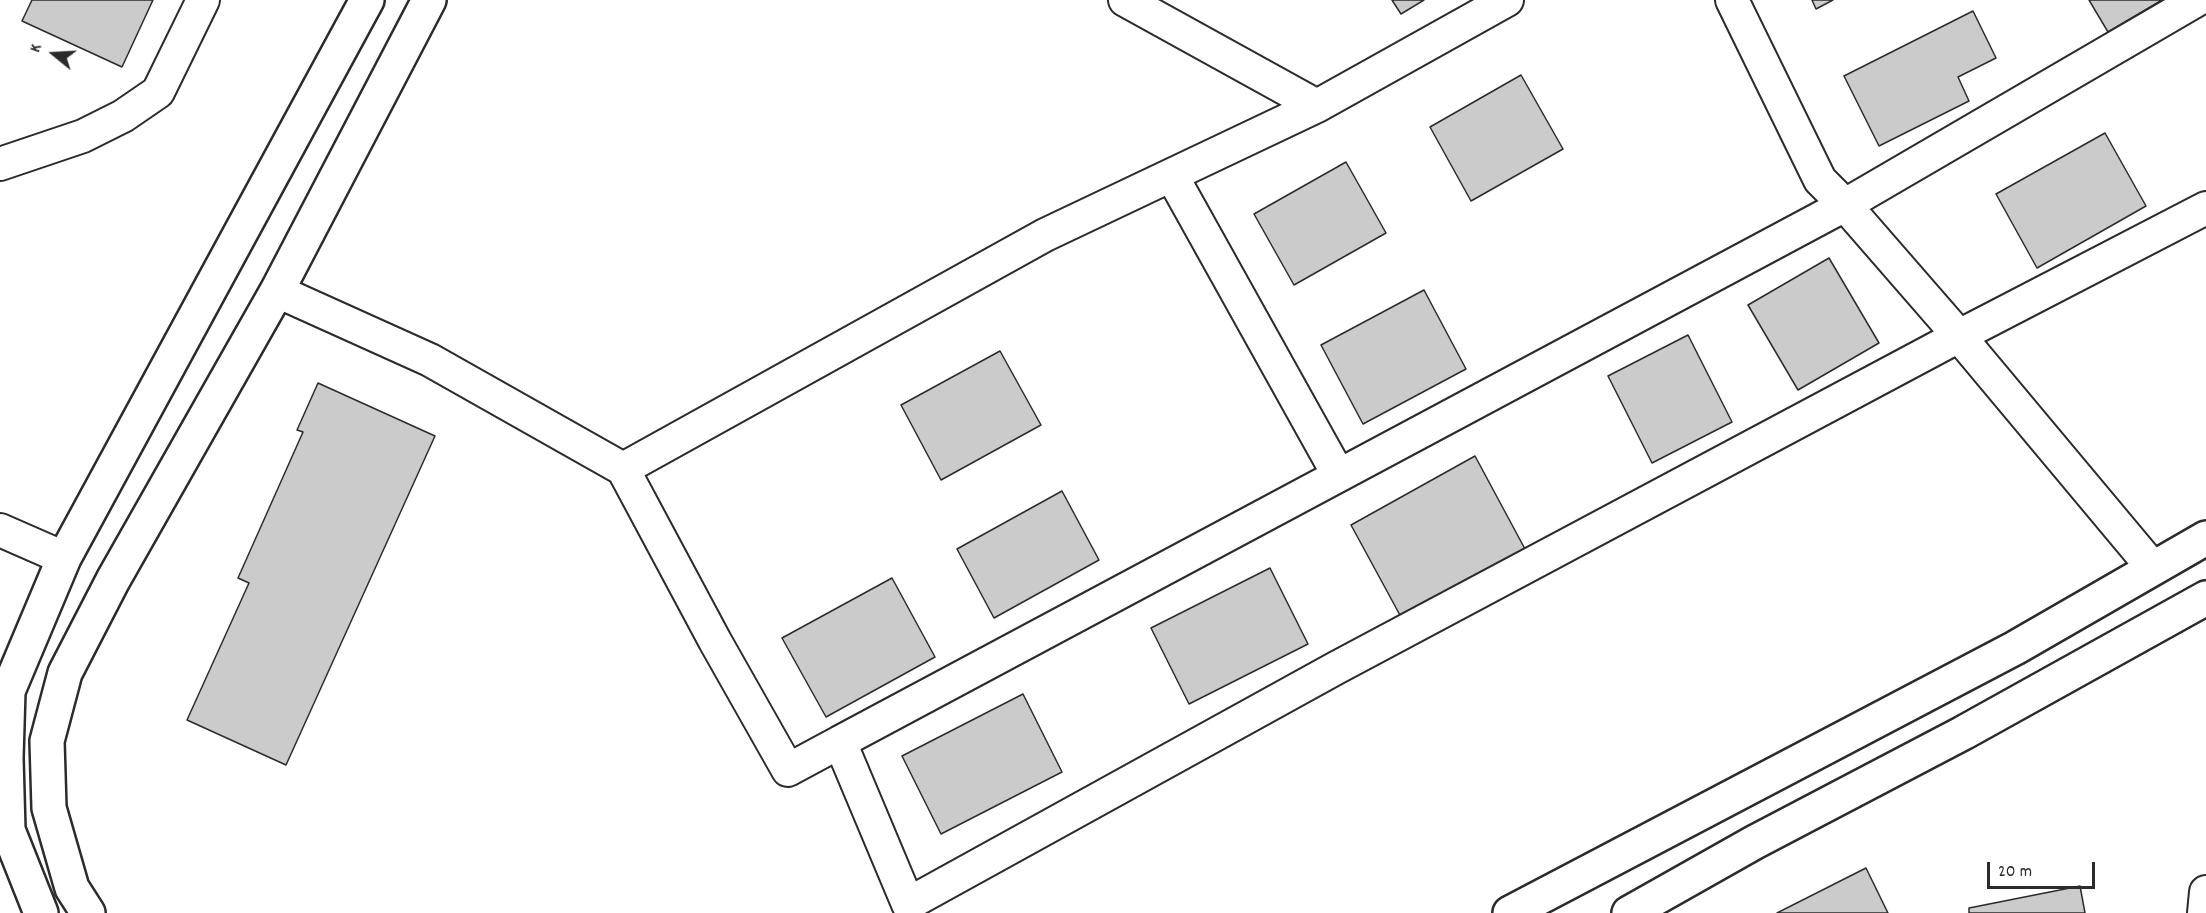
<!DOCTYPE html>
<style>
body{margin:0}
#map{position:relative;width:2206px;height:913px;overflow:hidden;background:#fff;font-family:Dekko,sans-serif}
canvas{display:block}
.north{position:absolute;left:24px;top:24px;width:60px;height:60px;-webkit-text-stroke:4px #fff;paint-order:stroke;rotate:288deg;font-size:16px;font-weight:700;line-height:24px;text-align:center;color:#2b2b2b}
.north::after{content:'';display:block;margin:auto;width:21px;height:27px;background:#2b2b2b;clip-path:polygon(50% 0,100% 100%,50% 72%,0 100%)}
.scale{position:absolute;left:1987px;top:862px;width:108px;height:27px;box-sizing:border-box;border:3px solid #2b2b2b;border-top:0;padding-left:8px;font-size:18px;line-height:21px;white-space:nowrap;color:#2b2b2b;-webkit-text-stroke:4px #fff;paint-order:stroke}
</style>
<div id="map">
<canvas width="2206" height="913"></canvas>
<div class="north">K</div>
<div class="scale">20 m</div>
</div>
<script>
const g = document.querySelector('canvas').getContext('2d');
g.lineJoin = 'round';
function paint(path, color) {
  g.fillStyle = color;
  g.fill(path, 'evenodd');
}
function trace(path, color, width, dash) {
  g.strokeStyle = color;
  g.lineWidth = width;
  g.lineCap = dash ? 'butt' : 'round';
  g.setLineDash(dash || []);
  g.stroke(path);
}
const building = new Path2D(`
 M32 0H153L122 67 22 21Z
 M1392 0H1424L1401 14Z
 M1812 0H1833L1816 9Z
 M2089 0H2162L2108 32Z
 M1973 11 1996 58 1958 77 1969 101 1879 146 1844 76Z
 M1521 75 1563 149 1471 201 1430 127Z
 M2105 133 2146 206 2037 268 1996 194Z
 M1346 162 1386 233 1294 285 1254 214Z
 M1829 258 1879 343 1798 390 1748 305Z
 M1424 290 1466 369 1363 424 1321 345Z
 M1688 335 1732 422 1652 463 1608 376Z
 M1000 351 1041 425 941 480 901 405Z
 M318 383 435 436 286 765 187 720 249 583 238 578 303 432 297 430Z
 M1475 456 1525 549 1401 617 1351 525Z
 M1062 491 1099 560 994 618 957 549Z
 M1270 568 1308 644 1189 704 1151 628Z
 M892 578 935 657 826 717 782 638Z
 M1023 694 1062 772 941 834 902 756Z
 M1866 868 1888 913H1777Z
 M2080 886 2085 913H1969V908Z`);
paint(building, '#cbcbcb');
trace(building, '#2b2b2b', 1.5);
const street = new Path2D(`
 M1125 0 1317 106
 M1732 0 1820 180 1845 205 1959 336 2153 568
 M0 164 83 136 123 116 158 92 203 0
 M1172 176 1338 474
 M277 291 430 360 623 469 1045 235 1317 106 1507 0
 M623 469 715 641 788 770 840 742 908 904 1336 668 1959 336 2206 208
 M0 530 64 558
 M840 742 1845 205 2197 0
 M2204 913 2206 892`);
const secondary = new Path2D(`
 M41 913 8 830 6 758 8 691 64 558 367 0
 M88 913 72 888 49 808 47 741 65 673 113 580 277 291 429 0
 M1510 913 2015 648 2206 538
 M1629 913 1755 842 1963 733 2206 598`);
trace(street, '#2b2b2b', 36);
trace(secondary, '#2b2b2b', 38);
trace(street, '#fff', 32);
trace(secondary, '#fff', 33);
</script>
